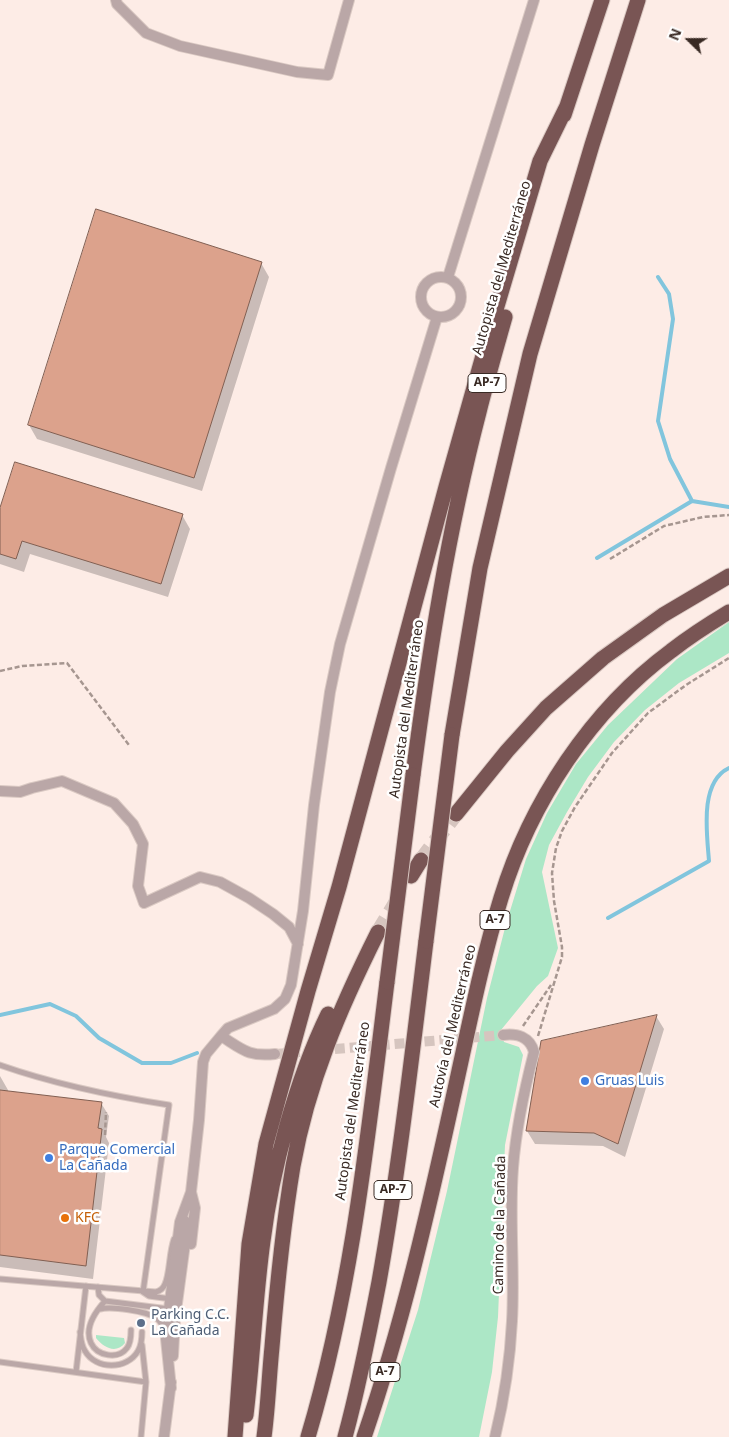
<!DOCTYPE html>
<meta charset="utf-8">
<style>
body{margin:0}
#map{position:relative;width:729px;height:1437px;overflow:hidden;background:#fdece6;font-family:"Noto Sans",sans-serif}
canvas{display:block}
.north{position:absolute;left:664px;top:15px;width:50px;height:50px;-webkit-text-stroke:4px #fff;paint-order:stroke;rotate:292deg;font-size:14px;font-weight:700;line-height:20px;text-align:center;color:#392a24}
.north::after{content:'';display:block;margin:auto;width:18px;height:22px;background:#392a24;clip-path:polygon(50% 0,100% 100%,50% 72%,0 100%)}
</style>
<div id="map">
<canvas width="729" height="1437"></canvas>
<div class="north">N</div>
</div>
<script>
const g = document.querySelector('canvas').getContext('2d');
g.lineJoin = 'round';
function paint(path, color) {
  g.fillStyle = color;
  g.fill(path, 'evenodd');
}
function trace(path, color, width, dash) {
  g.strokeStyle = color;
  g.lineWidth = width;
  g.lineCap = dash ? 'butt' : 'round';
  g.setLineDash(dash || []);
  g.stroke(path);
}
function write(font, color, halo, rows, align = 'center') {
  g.font = font + ' "Noto Sans",sans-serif';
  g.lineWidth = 5;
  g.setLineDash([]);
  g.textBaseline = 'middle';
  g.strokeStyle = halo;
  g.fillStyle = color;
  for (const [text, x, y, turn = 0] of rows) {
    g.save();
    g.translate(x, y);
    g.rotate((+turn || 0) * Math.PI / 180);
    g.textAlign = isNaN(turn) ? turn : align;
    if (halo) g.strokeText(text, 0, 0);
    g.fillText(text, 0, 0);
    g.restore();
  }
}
paint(new Path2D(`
 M729 622V653L679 683 645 710 614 742 588 777 567 812 549 845 542 872 558 948 548 976 537 986 501 1030 504 1042 519 1047 523 1055 505 1145 498 1317 492 1372 479 1437H377L418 1310 447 1191 487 998 506 924 526 859 547 813 576 764 608 725 677 659Z
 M96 1335 124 1338 125 1343C116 1354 104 1348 96 1338Z`), '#ace7c6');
paint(new Path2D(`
 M261 263 269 277 202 491 37 439 29 425Z
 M0 512 182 515 190 529 168 597 30 554 24 572 0 564Z
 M656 1016 664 1029 625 1157 603 1146 535 1144 527 1131Z
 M0 1076 8 1090V1092L101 1103 109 1116 106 1137 109 1143 93 1279 0 1267Z`), '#0003');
trace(new Path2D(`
 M658 277 669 294 673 319 658 421 670 459 692 501 729 507
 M597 558 692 501
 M608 918 709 861C707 834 699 782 729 768
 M0 1015 50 1004 76 1016 99 1038 142 1063H171L197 1053`), '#81c5dd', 4);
const building = new Path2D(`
 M96 209 262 262 194 478 28 425Z
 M15 462 183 514 161 584 22 541 16 559 0 554V508Z
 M657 1015 618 1144 594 1133 526 1131 541 1041Z
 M0 1090 102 1102 98 1128 102 1129 86 1266 0 1255Z`);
paint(building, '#dca28c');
trace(building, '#815f52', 1);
trace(new Path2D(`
 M275 1054 503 1035`), '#d6c5bf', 10, [10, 5]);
trace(new Path2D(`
 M421 860 456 814
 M378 932 398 899`), '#d6c5bf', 15, [15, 8]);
const lane = new Path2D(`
 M0 1065C54 1084 112 1096 169 1105L143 1292
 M0 1279 156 1292C160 1291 163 1289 165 1284 170 1273 169 1253 174 1239
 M98 1287 99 1295 105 1301 169 1309
 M143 1292 149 1296 171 1299
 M105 1301C96 1311 84 1328 91 1343 97 1356 118 1360 127 1348 131 1343 131 1336 131 1330
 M100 1309C111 1306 147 1311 156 1318 161 1321 163 1326 165 1332
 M80 1332C81 1339 81 1345 85 1351 96 1370 127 1370 138 1351 141 1346 142 1338 142 1332
 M142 1345 146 1382
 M0 1362 146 1382 141 1437
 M76 1372 86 1286`);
const street = new Path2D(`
 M116 0 117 4 146 33 180 46 297 72 328 75 349 0
 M448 277 534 0
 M421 297a20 20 0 1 1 40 0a20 20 0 1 1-40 0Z
 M0 791 20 792 32 788 62 781 114 803 133 824 143 844 138 886 144 903 200 877 220 882 249 898 273 914 289 927 298 944
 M221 1036 228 1028 274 1009 285 999 291 985 303 911 314 805 330 692 340 644 391 468 437 317
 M191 1244 195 1208 191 1192
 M173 1356 175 1318 186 1236 185 1221
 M171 1388 166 1339 169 1309 180 1222 191 1192 199 1120 203 1062 206 1054 221 1036C242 1049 248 1057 275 1054
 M164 1437 171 1382
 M495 1437C505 1396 510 1362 512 1321 515 1270 509 1219 513 1168 516 1129 524 1091 534 1052 530 1037 517 1033 503 1035`);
const highway = new Path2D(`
 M564 115 602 0
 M452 735 480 568 530 354 592 145 638 0
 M413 775C429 653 448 531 479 412 487 380 496 349 505 317
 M456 814 507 751 546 708 603 658 663 615 729 576
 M411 876 421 860
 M246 1415C253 1357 255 1299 263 1241 272 1169 296 1080 328 1014
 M235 1437 249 1244 266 1144 308 991 339 887 446 487 495 313 540 161 567 106
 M264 1437C268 1407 269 1377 272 1347 277 1286 283 1226 293 1166 308 1082 340 1008 378 932
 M308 1437C352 1289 368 1135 387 982
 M345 1437C359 1386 369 1334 379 1282 399 1169 412 1055 426 941
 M364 1437C402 1326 428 1212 453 1098 468 1031 481 963 501 898 530 803 591 710 671 651 689 637 709 624 729 612`);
trace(lane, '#dac9c3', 7);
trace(street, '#dac9c3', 12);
trace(highway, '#dac9c3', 17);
trace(new Path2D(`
 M610 559 664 526 703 517 729 515
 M0 671 22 666 67 663 129 745
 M523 1026 551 985
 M538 1036 562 957V947L554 901 552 873 556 848 562 831 575 807 612 753 648 713 686 685 729 658
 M105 1135 106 1112`), '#a69690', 2.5, [5, 2.5]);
trace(lane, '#baa7a7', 5);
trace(street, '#baa7a7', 10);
trace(highway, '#795554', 15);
const highwayBridge = new Path2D(`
 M426 941 452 735
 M387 982 413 775`);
trace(highwayBridge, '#dac9c3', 17, []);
trace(highwayBridge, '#795554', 15);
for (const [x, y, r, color] of [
 [585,1081,5,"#3f7fe0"],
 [49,1158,5,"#3f7fe0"],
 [65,1218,5,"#e8710a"],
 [141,1323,5,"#5c6f8a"]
]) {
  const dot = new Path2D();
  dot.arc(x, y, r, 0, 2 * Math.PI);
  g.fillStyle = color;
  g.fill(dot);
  trace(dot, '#fff', 2);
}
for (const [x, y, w] of [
 [487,383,38],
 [495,920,30],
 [393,1190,38],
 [385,1372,30]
]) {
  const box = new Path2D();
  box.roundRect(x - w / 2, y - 9.5, w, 19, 4);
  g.fillStyle = '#fff';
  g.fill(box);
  trace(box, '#392a24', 1);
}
write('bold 12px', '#392a24', null, [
 ["AP-7",487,383],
 ["A-7",495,920],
 ["AP-7",393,1190],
 ["A-7",385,1372]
]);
write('14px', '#392a24', '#fff', [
 ["Autopista del Mediterráneo",502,268,-74],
 ["Autopista del Mediterráneo",407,709,-82],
 ["Autovía del Mediterráneo",453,1026,-77],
 ["Autopista del Mediterráneo",353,1111,-82],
 ["Camino de la Cañada",500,1225,-89]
]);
write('14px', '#366cbe', '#fff', [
 ["Gruas Luis",595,1081],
 ["Parque Comercial",59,1150],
 ["La Cañada",59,1166]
], 'left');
write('14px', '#c56008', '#fff', [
 ["KFC",75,1218]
], 'left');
write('14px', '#4e5e75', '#fff', [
 ["Parking C.C.",151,1315],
 ["La Cañada",151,1331]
], 'left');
</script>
